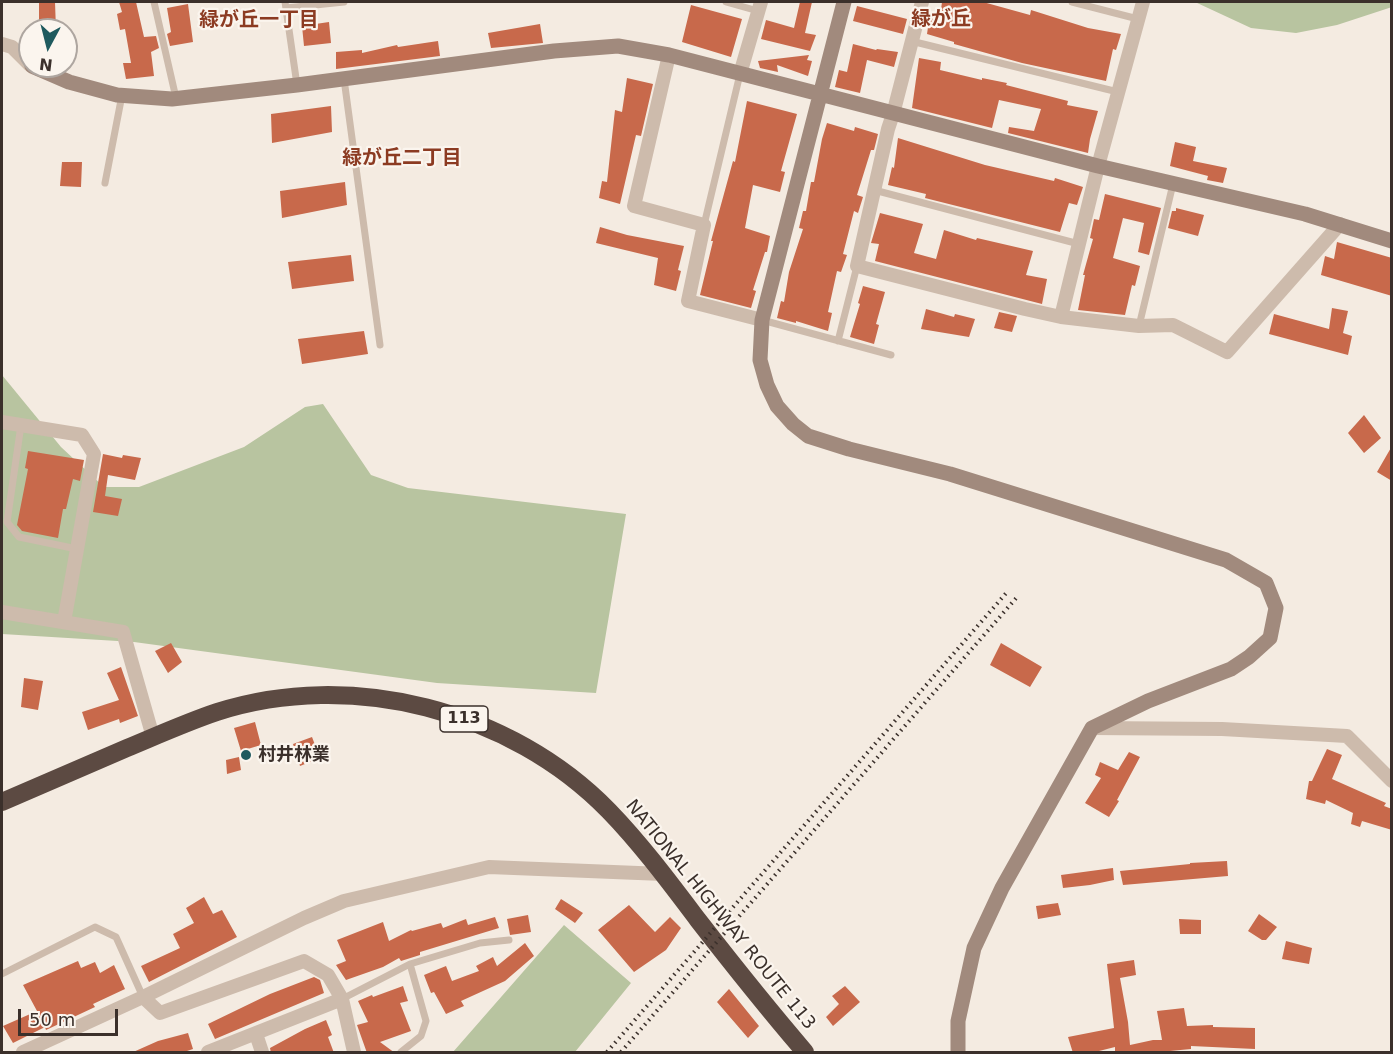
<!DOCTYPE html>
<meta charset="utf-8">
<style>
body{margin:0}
#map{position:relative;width:1393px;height:1054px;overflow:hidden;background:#f4ebe1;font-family:"DejaVu Sans",sans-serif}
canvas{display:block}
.frame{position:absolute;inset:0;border:3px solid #3b302b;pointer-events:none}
.north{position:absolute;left:18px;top:18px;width:60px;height:60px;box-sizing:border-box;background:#fbf5ee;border:2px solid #aea6a0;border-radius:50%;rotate:187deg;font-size:16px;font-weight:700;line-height:24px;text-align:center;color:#3b302b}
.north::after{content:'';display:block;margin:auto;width:21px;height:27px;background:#1f5a5e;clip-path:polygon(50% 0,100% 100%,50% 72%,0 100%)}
.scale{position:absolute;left:18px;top:1009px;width:100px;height:27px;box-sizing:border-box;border:3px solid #3b302b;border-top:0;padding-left:8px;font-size:18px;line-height:21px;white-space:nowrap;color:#3b302b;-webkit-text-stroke:4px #fbf5ee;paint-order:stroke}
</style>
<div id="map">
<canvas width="1393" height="1054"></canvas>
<div class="frame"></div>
<div class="north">N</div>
<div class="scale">50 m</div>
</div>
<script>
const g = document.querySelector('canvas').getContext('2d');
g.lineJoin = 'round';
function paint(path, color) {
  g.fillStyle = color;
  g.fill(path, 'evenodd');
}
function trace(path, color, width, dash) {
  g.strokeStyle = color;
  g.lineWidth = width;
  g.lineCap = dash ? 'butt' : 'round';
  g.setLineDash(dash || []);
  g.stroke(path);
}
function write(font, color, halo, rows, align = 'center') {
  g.font = font + ' "DejaVu Sans","Noto Sans JP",sans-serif';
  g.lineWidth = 4.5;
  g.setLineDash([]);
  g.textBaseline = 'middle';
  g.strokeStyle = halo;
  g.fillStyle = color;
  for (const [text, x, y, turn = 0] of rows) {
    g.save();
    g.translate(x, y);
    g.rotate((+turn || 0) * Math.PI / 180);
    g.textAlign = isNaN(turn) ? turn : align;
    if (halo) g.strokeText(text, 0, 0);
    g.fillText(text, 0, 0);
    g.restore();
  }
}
paint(new Path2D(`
 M1195 2H1391L1392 7 1337 25 1296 33 1251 28Z
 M2 375 61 447 104 487H139L244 447 305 407 323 404 371 475 408 488 626 514 596 693 437 683 134 642 2 634Z
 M564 925 631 983 575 1052H453Z`), '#b8c4a0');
paint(new Path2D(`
 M39 2H55L56 30H39Z
 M119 2H136L144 37 156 36 159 48 151 52 154 76 126 79 123 63H131L125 29 120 30 117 14 122 12Z
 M800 2H812L805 33 816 35 810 51 761 39 766 20 794 28Z
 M942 2H983L1030 15 1031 10 1088 28 1121 34 1116 50 1113 49 1106 81 1022 63 954 44V42L927 34 930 14 940 17Z
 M188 4 193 42 170 46 167 34 171 32 167 8Z
 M691 5 742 19 731 57 682 42Z
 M857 6 907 19 903 34 853 21Z
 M329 22 331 43 304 46 302 26Z
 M540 24 543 43 491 48 488 33Z
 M438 41 440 56 336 69V52L362 50V53L397 45 398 47Z
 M853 44 876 50 877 49 898 52 894 67 867 60 860 93 835 87 839 70 847 72Z
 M809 55 807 60 812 61 808 76 777 65 778 72 760 68 758 61Z
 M919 58 941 62 940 70 982 80V78L1007 83 1006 85 1068 101 1067 105 1098 111 1090 139 1088 153 1008 133 1009 127 1034 131 1041 109 999 100 992 128 912 108Z
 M627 78 653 84 641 136 636 135 620 204 599 198 602 181 607 182 615 110 622 112Z
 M747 101 797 114 781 171 785 172 780 192 753 185 745 228 770 236 767 252H765L753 290 756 291 751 308 700 295 713 241H711L733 161 735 162Z
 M331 106 332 132 272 143 271 114Z
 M827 123 854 131 855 127 878 134 874 150H871L857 195 863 197 858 213 854 211 843 254 847 255 841 272 837 271 828 312 832 313 828 331 796 321V323L777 318 781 301 784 302 789 272 803 229 799 228 803 211H806L811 182H814L822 139Z
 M898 138 985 165 1054 181 1055 178 1083 187 1077 205 1069 203 1060 232 925 198 926 194 888 185 892 167 894 168Z
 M1175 142 1196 147 1193 161 1227 168 1223 183 1207 180 1208 176 1170 166Z
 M62 162H82L81 187 60 186Z
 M345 182 347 205 282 218 280 191Z
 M1105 194 1161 208 1149 255 1138 252 1144 223 1123 218 1113 258 1140 266 1135 286 1132 285 1125 315 1078 310 1085 275H1083L1093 239 1090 238 1094 219 1099 220Z
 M1176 208 1204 215 1198 236 1168 228 1172 211H1176Z
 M880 213 923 224 914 253 936 259 944 230 976 240 977 238 1033 251 1026 275 1047 279 1042 304 875 261 879 244 871 243Z
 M600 227 627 235 684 246 678 270 681 271 676 291 654 285 658 258 596 243Z
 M1337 242 1392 258V296L1321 275 1325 256 1334 259Z
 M351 255 354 281 292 289 288 262Z
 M863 286 885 292 876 324 879 325 874 344 850 337 860 304 858 303Z
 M1332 308 1348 311 1343 333 1352 336 1348 355 1269 334 1274 314 1329 329Z
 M926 309 954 317 955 314 975 319 969 337 921 329Z
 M999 312 1017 316 1012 332 994 328Z
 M364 331 368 354 302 364 298 339Z
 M1364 415 1381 438 1364 453 1348 433Z
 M1392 446V481L1377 472Z
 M28 451 84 460 80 481 73 479 66 509H63L58 538 22 531 17 525 28 469 25 468Z
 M103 454 122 458 123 455 141 458 135 480 108 475 105 496 122 499 118 516 93 512Z
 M171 643 182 662 168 673 155 651Z
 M1001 643 1042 667 1030 687 990 665Z
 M121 667 138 716 120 723 119 719 88 730 82 712 119 700 107 673Z
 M24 678 43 681 38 710 21 707Z
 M255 722 261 745 241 751 234 728Z
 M312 737 320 758 300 766 293 744Z
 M1327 749 1342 755 1332 779 1386 803 1384 806 1392 809V830L1362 821 1360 827 1351 824 1353 813 1326 800 1325 804 1306 799 1309 781H1312Z
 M1129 752 1140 757 1117 800 1119 801 1109 817 1085 803 1101 778 1095 775 1100 762 1118 770Z
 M239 757 241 770 227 774 226 760Z
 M1227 861 1228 876 1123 885 1120 871 1190 864V863Z
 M1113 868 1114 880 1090 885 1063 888 1061 875Z
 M204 897 213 914 222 910 237 937 149 982 141 966 180 948 173 934 194 923 186 908Z
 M561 899 583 913 575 923 555 909Z
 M1058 903 1061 915 1038 919 1036 906Z
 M629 905 655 932 670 917 681 928 666 950 634 972 598 930Z
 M1259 914 1277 927 1266 940H1262L1248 931Z
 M528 915 531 932 510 935 507 919Z
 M495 917 499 928 420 952V955L401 961 399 958 383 967 346 980 336 965 346 961 337 940 383 922 389 941 411 930 412 931 441 923 443 928 466 919 468 925Z
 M1179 919 1201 920V934H1180Z
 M1286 941 1312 948 1309 964 1282 959Z
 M525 943 534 956 505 981 461 1001 464 1006 446 1014 434 992 431 993 424 975 446 966 452 981 479 971 476 966 493 957 497 966Z
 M1134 960 1136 975 1120 978 1128 1022 1130 1045 1153 1040H1162L1157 1011 1184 1008 1187 1026 1213 1025V1027L1255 1028V1049L1191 1046V1049L1170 1051 1115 1053V1047L1091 1053H1073L1068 1037 1114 1028 1107 964Z
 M78 961 81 968 95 962 100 973 114 965 125 989 93 1004 95 1007 46 1030 45 1027 13 1043 3 1026 37 1011 23 985Z
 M314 977 320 980 324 993 215 1039 208 1024 270 994Z
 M403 986 408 1001 400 1003 411 1031 380 1042 395 1053H367L357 1025 368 1022 358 1001 372 995 373 997Z
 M845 986 860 1002 833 1026 826 1017 839 1004 832 996Z
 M729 989 759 1026 748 1038 717 1002Z
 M326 1020 332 1035 328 1037 334 1053H271L270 1048 305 1029Z
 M188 1033 193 1049 181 1053H131L158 1041Z`), '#c8694b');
trace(new Path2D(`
 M154 2 176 98
 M285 2 297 85
 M726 2 758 11
 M1072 2 1138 19
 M286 8 344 2
 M911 41 1118 92
 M344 79 380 345
 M105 183 122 95
 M874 190 1079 244
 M704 225 740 74
 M762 320 891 355
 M1139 326 1173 184
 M838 341 857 266
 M21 425 7 522 19 537 77 549
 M2 974 95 927 116 937 143 997
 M342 999 410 964 480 943 509 940
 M401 1052 421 1036 426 1021 410 964`), '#cdbbac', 7);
trace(new Path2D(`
 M922 2 893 114 888 129 857 266 1025 309 1061 317 1139 326 1173 325 1227 352 1340 224
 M2 44 12 47 30 65
 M669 55 634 206 704 225 688 301 762 320
 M740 74 761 2
 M1061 317 1098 166 1143 2
 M2 422 82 435 94 454 64 622
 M2 612 123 632 153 737
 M1092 728 1222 729 1347 736 1392 781
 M143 997 160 1013 304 961 328 975 342 999 354 1052
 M256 1034 262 1052
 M23 1052 143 997 304 918 344 901 489 867 663 874
 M208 1052 342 999`), '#cdbbac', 14);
trace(new Path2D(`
 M844 2 762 320 760 360 767 385 777 406 793 424 808 436 849 449 950 474 1226 560 1266 583 1276 608 1270 638 1249 657 1231 669 1148 701 1092 728 1002 888 974 948 958 1021V1052
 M32 66 69 82 117 95 172 99 297 85 554 51 618 46 669 55 1098 166 1305 214 1392 241`), '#a18a7d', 15);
trace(new Path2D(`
 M2 802C43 784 85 766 127 748 156 736 187 722 217 712 351 669 511 710 609 811 641 844 670 883 698 920 733 965 768 1009 805 1052`), '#5c4a42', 18);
trace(new Path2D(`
 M607 1052 1008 591
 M621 1052 1018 596`), '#3b302b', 4, [1.5, 4.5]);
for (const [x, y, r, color] of [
 [246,755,6,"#1f5a5e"]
]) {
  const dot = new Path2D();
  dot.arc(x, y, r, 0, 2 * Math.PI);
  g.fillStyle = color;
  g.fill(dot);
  trace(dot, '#fbf5ee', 2);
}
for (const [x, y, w] of [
 [464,719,48]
]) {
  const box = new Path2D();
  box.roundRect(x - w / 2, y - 13, w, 26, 4.5);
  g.fillStyle = '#fbf5ee';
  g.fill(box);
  trace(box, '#3b302b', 1.5);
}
write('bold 16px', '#3b302b', null, [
 ["113",464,719]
]);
write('bold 18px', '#3b302b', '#fbf5ee', [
 ["村井林業",258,755]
], 'left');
write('18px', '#3b302b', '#fbf5ee', [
 ["NATIONAL HIGHWAY ROUTE 113",720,915,51]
]);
write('bold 20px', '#8c3b22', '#fbf5ee', [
 ["緑が丘",941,20],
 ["緑が丘一丁目",259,21],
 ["緑が丘二丁目",402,159]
]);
</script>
